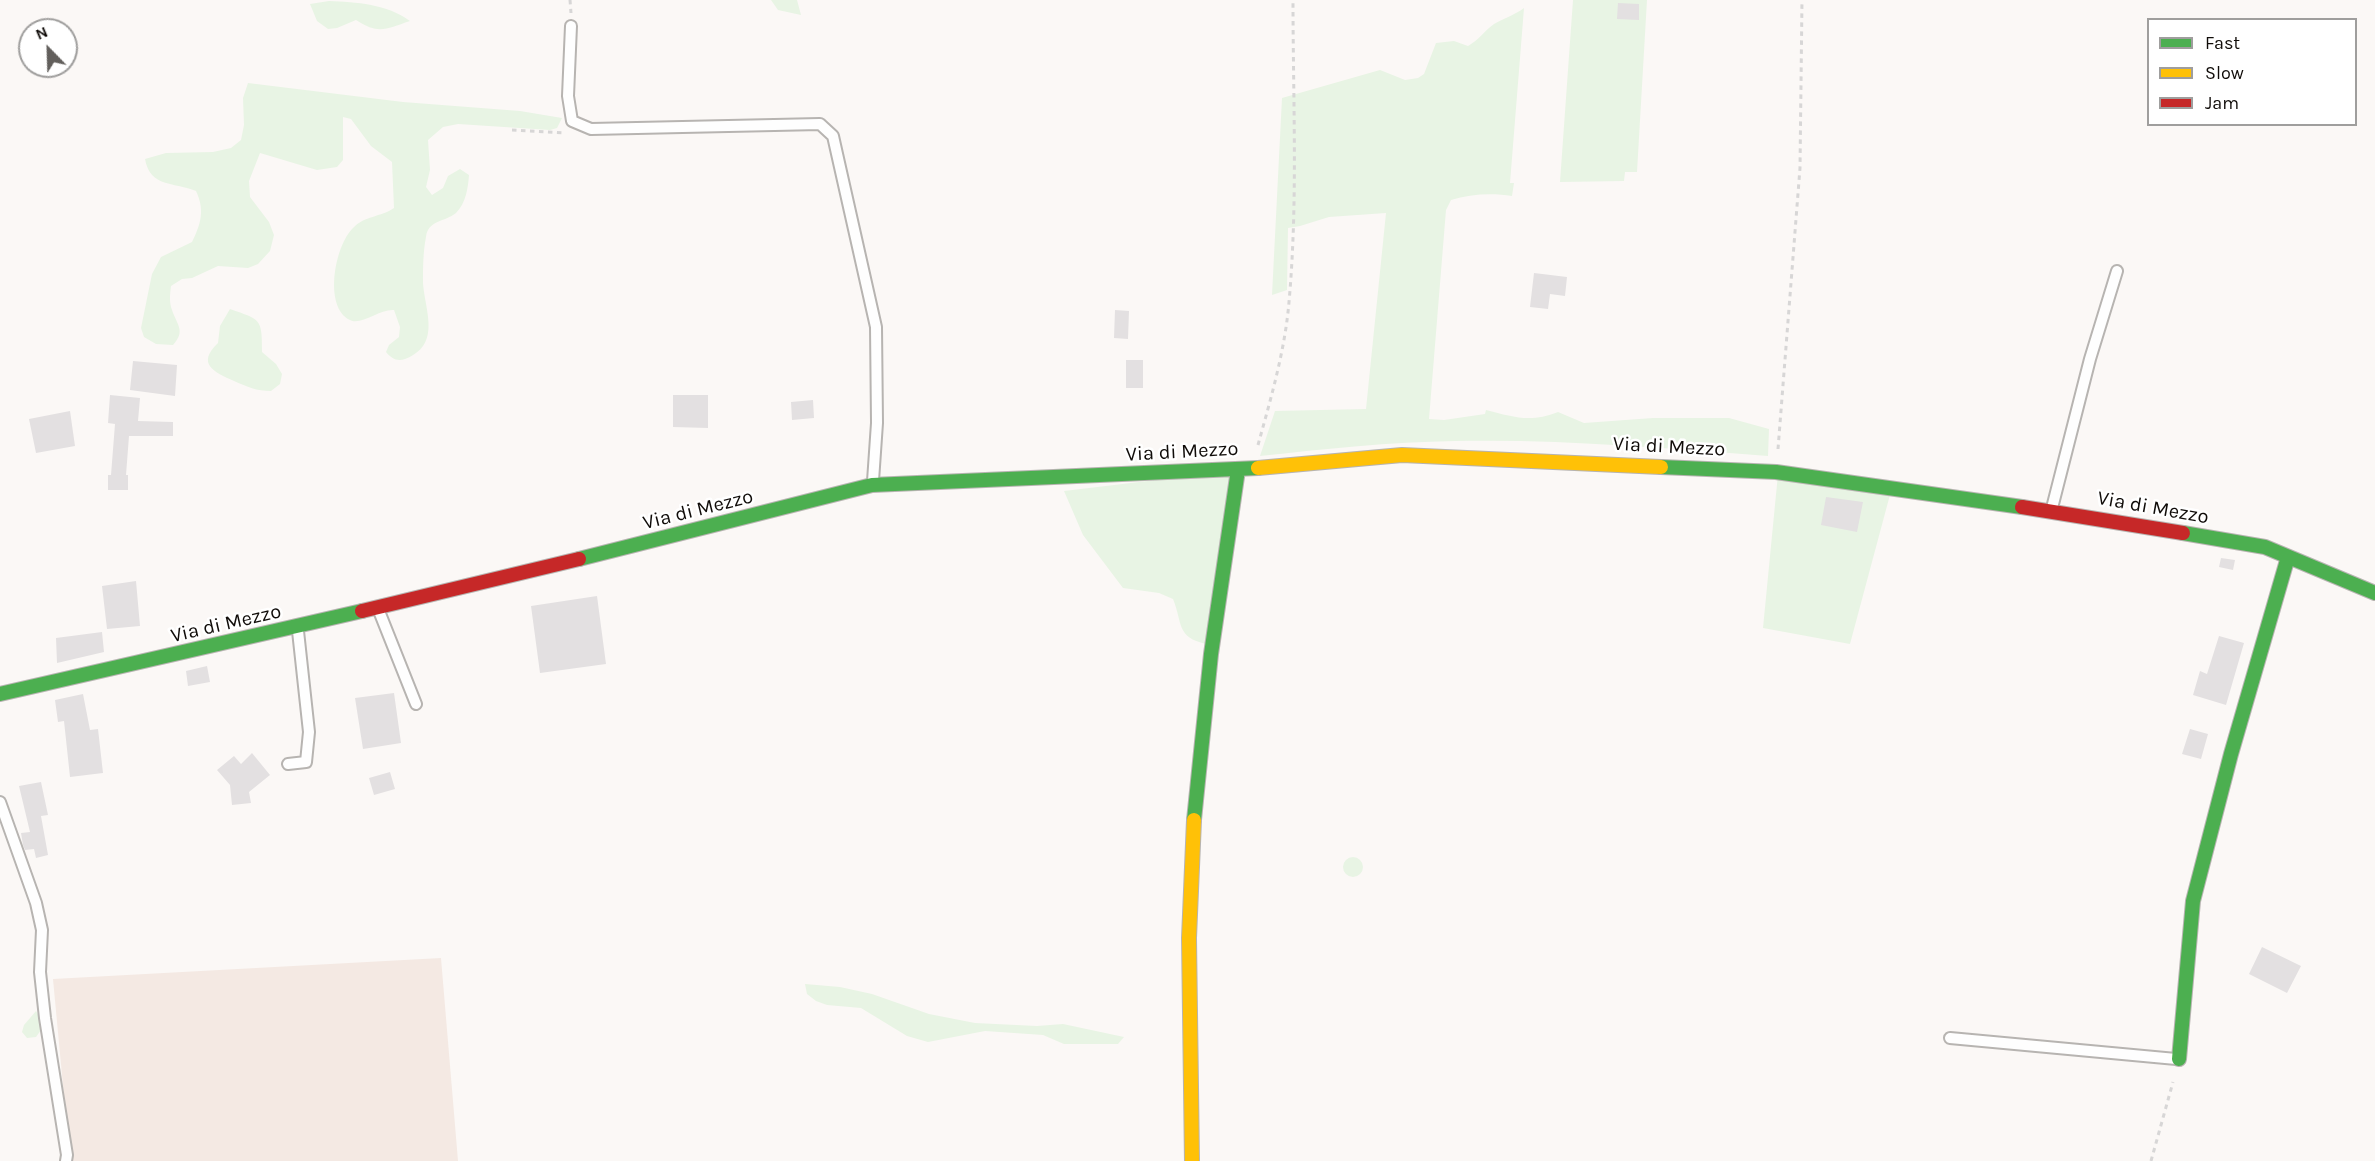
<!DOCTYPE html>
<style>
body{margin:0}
#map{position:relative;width:2375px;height:1161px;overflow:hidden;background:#fbf8f6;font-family:Karla,sans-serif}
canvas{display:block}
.legend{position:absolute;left:2147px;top:18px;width:210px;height:108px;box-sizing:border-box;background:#fff;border:2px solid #9f9e9d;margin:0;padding:8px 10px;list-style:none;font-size:18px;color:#100c09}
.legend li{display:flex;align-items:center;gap:12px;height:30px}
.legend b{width:30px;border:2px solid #9f9e9d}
.north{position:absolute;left:18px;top:18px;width:60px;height:60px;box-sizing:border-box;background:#fff;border:2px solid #9f9e9d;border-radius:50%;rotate:337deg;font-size:16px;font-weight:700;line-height:24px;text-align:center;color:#100c09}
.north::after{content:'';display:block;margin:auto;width:21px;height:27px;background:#625f5c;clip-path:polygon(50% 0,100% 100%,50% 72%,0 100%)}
</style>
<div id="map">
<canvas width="2375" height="1161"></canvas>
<ul class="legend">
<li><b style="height:8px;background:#4caf50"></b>Fast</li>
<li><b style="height:8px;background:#ffc107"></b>Slow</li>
<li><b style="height:8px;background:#c62828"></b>Jam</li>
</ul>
<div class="north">N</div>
</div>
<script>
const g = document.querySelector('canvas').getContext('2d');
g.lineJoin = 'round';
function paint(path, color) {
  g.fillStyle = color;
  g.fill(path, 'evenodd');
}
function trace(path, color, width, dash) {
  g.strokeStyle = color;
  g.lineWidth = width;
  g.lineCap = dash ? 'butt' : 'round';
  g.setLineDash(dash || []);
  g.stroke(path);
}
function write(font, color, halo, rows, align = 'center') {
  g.font = font + ' Karla,sans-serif';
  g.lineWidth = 5;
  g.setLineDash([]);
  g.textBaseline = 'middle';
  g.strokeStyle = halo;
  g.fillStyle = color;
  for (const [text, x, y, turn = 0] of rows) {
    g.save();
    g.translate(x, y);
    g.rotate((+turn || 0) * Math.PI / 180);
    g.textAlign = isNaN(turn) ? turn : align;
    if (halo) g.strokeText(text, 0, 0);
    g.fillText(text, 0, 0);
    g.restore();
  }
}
paint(new Path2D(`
 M441 958 458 1161H70L53 979Z`), '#f4e9e3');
paint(new Path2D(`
 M771 0H797L801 15 778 10Z
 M1573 0H1647L1637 172H1625L1624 181 1560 182Z
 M329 1C356 2 387 4 410 21 386 29 379 35 356 20L337 28 328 29 317 21 310 4Z
 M1524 8 1510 183H1514L1512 196C1492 193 1470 194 1451 200L1446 210 1429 419 1444 420 1485 414 1486 410C1513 417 1531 423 1558 412L1584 423 1653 418H1729L1769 429 1768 456C1664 448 1559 439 1455 441 1390 442 1325 449 1260 456L1275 411 1366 409 1386 213 1329 217 1300 226 1288 228 1287 290 1272 295 1282 98 1380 70 1405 80 1418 78 1424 74 1436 43 1454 41 1468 46C1479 40 1484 31 1494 24 1504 18 1515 15 1524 8Z
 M248 83 403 102 520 111 562 118 557 128 550 130 458 124 443 127 428 140 430 170 426 187 432 195 443 188 448 176 460 169 469 175C468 188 466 203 456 213 445 222 428 220 426 237 423 252 423 269 423 283 425 311 442 345 405 359 397 362 391 358 386 352L389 345 399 337 400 327 394 310C379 309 361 326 350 320 323 307 335 245 353 228 364 216 381 217 394 208L392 162 371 146 351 119 343 117V160L337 167 317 170 260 153 249 181 250 197 269 222 274 235 270 251 258 264 248 268 218 266 192 278 182 279 171 286C170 294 169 302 172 310 177 325 186 331 173 345L156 344 144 337 141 328 152 274 161 257 192 242C201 224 205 210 196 191 175 182 150 188 145 159L166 153 213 152 231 148 241 140 244 125 243 98Z
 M230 309C261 320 262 318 262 352L276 364 282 374 280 384 271 391C256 391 248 387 234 381 214 372 196 364 218 343L220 326Z
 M1231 471 1206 644C1176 637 1183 624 1173 599L1159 593 1123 588 1083 535 1064 491Z
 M1778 474 1891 491 1850 644 1763 628Z
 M1343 867a10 10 0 1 1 20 0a10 10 0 1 1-20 0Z
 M805 984 840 987 872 994 929 1014 975 1023 1037 1026 1063 1024 1124 1037 1118 1044H1064L1043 1035 985 1031 928 1042 907 1036 861 1008 827 1005 816 1001 807 994Z
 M36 1011 39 1016 41 1030 36 1037 27 1038 22 1032 24 1025Z`), '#e8f4e4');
paint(new Path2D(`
 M1618 3 1639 4V20L1617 19Z
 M1534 273 1567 277 1565 296 1550 294 1548 309 1530 307Z
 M1115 310 1129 311 1128 339 1114 338Z
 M1126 360H1143V388H1126Z
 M133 361 177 365 175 396 130 390Z
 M110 395 140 398 138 421 173 422V436H129L126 475H128V490H108V475H111L115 424 108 423Z
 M673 395H708V428L673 427Z
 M813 400 814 418 792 420 791 402Z
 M70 411 75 446 36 453 29 419Z
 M1826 497 1863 502 1857 532 1821 525Z
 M2221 558 2235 560 2233 570 2219 567Z
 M136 581 140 626 107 629 102 586Z
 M597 596 606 664 540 673 531 606Z
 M102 632 104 652 57 663 56 638Z
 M2219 636 2244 643 2226 705 2193 695 2200 671 2207 674Z
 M207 666 210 682 188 686 186 671Z
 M394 693 401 743 363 749 355 698Z
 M83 694 90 730 98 729 103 773 70 777 64 721 58 722 55 700Z
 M2190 729 2208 734 2201 759 2182 754Z
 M252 753 270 775 249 792 251 803 232 805 230 785 217 770 234 756 241 764Z
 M390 772 395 789 374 795 369 778Z
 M41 782 48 815 41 816 48 855 36 858 34 849 25 850 23 845 21 833 30 832 19 786Z
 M2262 947 2301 966 2287 993 2249 974Z`), '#e3e0e1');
const lane = new Path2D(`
 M571 26 568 96 572 121 591 129 820 124 833 136 876 327 877 423 873 481
 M2052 508 2090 359 2117 271
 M379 611 416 704
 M288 764 306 762 309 732 298 631
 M0 802 36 903 42 930 40 972 45 1018 67 1155 66 1161
 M1950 1038 2176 1059`);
const fast = new Path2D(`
 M1661 467 1776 472 2022 507
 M2183 533 2265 547 2375 593
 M579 559 872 485 1258 468
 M0 694 362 611
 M1194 820 1211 654 1238 470
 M2179 1059 2193 901 2231 754 2288 557`);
const slow = new Path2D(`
 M1258 468 1402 455 1661 467
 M1192 1161 1189 938 1194 820`);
const jam = new Path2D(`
 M2022 507 2183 533
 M362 611 579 559`);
trace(lane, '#b7b4b1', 14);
trace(fast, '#b7b4b1', 16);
trace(slow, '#b7b4b1', 16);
trace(jam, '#b7b4b1', 16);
trace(new Path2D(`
 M570 0 571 13
 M512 130 565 133
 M1258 445C1271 398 1285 350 1289 302 1298 202 1293 100 1293 0
 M1778 449 1800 168 1802 0
 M2151 1161 2173 1082`), '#d7d6d6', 3, [4.5, 4.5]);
trace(lane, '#fefefe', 10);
trace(fast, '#4caf50', 14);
trace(slow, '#ffc107', 14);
trace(jam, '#c62828', 14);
write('20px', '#100c09', '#fff', [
 ["Via di Mezzo",1669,447,3],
 ["Via di Mezzo",1182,452,-3],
 ["Via di Mezzo",2153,508,10],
 ["Via di Mezzo",698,510,-14],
 ["Via di Mezzo",226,624,-13]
]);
</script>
